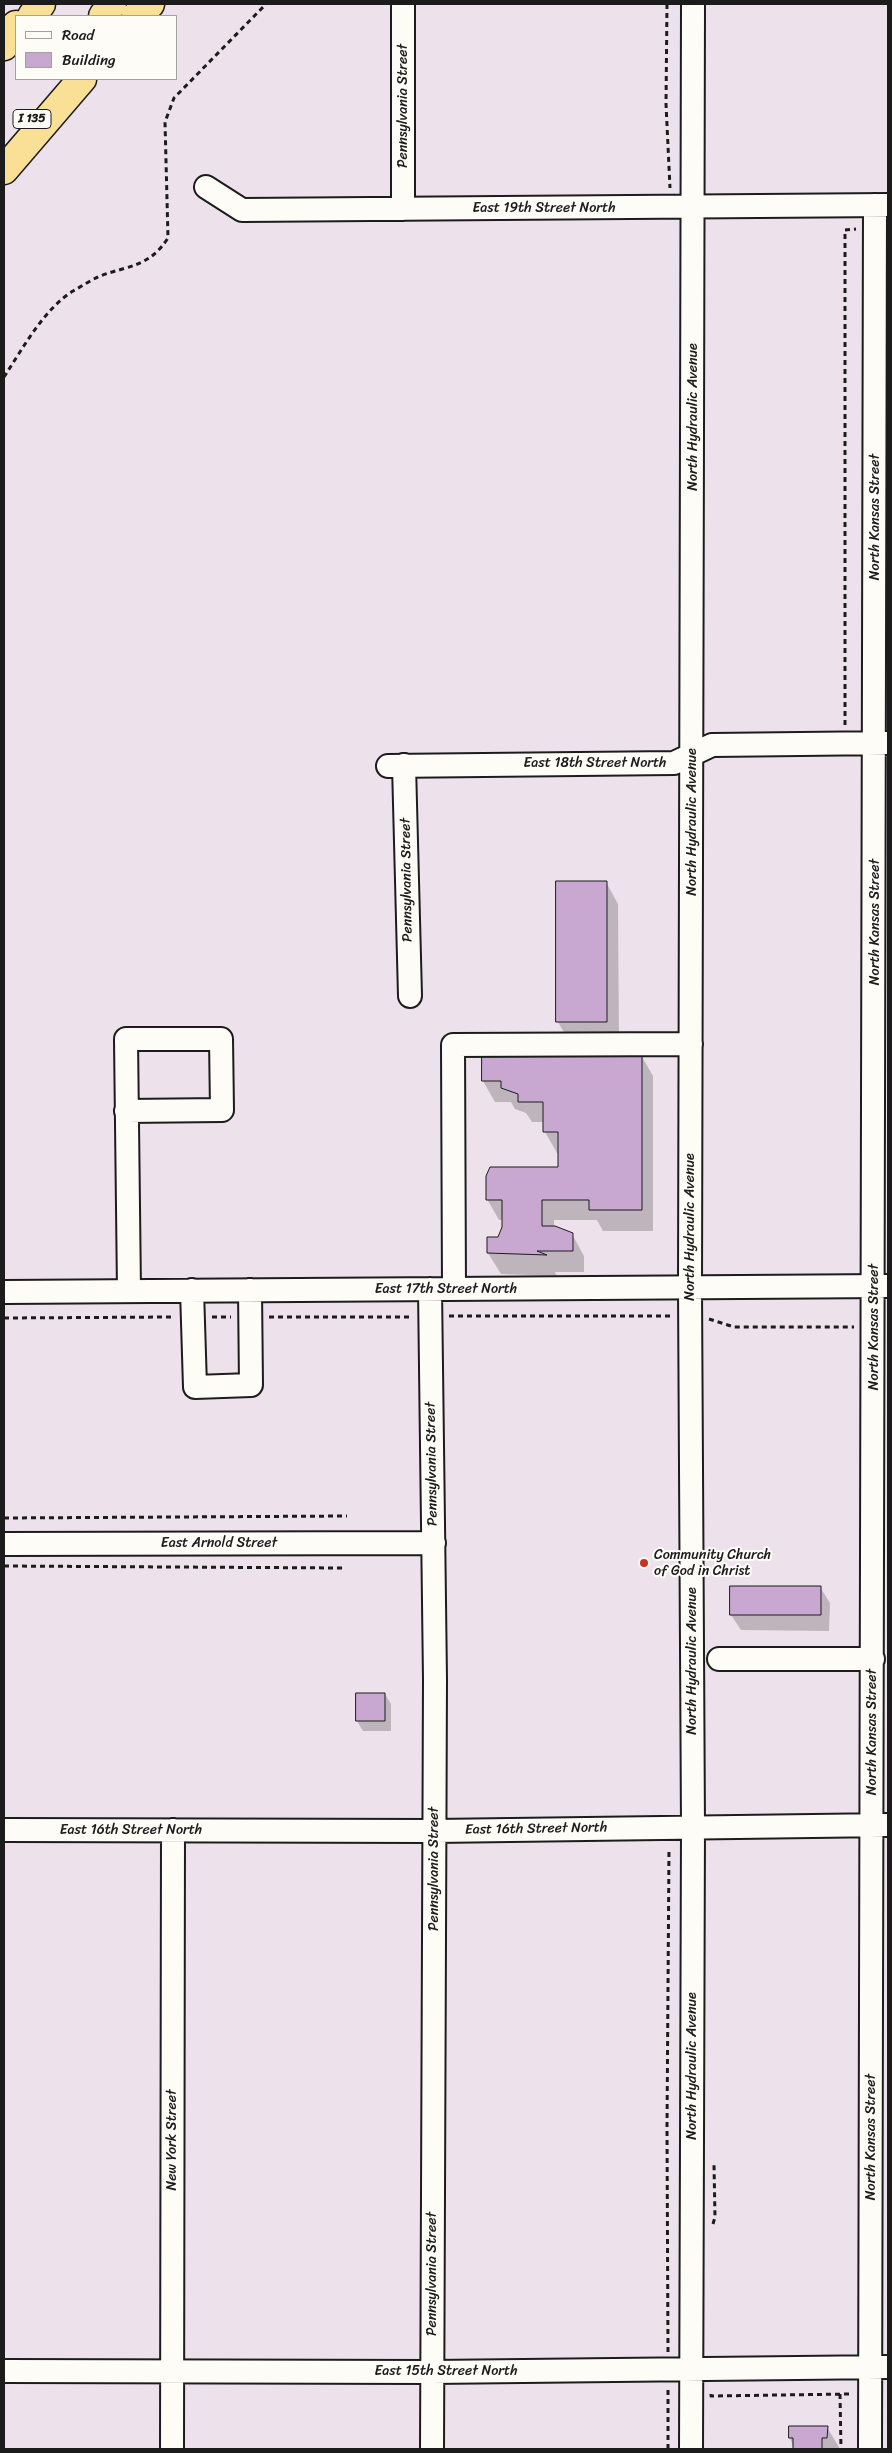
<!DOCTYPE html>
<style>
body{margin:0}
#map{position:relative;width:892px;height:2453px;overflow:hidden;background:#ede2ec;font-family:Sriracha,sans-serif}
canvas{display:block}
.frame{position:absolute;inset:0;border:5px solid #1c1c1c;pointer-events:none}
.legend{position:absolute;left:15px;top:15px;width:162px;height:65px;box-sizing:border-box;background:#fdfcf7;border:1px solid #a3a29f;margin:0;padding:6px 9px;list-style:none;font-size:15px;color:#1c1c1c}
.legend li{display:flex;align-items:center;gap:10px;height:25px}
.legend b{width:25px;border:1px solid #a3a29f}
</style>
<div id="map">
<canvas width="892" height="2453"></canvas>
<div class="frame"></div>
<ul class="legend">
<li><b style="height:6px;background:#fdfcf7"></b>Road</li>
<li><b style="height:14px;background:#c8a7d1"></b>Building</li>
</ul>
</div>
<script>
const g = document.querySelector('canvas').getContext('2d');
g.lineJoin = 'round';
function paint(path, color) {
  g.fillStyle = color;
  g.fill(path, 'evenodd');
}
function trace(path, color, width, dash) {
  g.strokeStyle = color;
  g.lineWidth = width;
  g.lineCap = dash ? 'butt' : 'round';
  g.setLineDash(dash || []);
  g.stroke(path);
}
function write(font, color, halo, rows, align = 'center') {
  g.font = font + ' Sriracha,sans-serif';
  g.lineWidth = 4;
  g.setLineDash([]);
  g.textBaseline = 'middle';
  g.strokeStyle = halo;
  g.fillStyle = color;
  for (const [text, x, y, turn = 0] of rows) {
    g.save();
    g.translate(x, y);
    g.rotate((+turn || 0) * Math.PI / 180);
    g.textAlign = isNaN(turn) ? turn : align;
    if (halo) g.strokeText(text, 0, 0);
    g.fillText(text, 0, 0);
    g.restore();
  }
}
paint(new Path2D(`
 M606 882 618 904 619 1042 570 1043 558 1022Z
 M641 1055 653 1076V1231H603L597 1220H554V1227L572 1234 584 1256V1272H555L557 1276 501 1274 488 1253 499 1238 504 1220H499L487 1199 559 1168V1153H557L545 1132V1122H532L526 1113 515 1109 511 1102H495L483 1081Z
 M820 1587 830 1603 829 1631 741 1630 731 1615Z
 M385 1694 391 1704V1731H363L357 1721Z
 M827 2427 840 2449H794L790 2438Z`), '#0003');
const building = new Path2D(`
 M556 881H607V1022H556Z
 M482 1054H642V1210H589V1200H542V1226H555L573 1233V1251H537L547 1255 487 1253V1237H498L502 1227V1200H486V1176L490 1167H558V1132H543V1102H518V1094L501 1088V1081H482Z
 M730 1586H821V1615H730Z
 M356 1693H385V1721H356Z
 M789 2426H828L827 2438H822V2449H793V2438H789Z`);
paint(building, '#c8a7d1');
trace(building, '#1c1c1c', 1);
const minor = new Path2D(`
 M403 4V209
 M206 187 242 210 888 205
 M404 765 410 996
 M388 766 674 763 712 745 888 743
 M126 1111 222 1110 221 1039H126L129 1291
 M430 1289 435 1680 432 2449
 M454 1289 453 1045 691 1044
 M192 1290 195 1387 251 1385 250 1290
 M4 1292 888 1286
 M4 1544 434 1543
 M719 1659H873
 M4 1830 435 1831 888 1825
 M4 2371 432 2372 888 2367
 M172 2449 173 1830
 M691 2449 693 1827 690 1288 693 4
 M870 2449 875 205`);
const highway = new Path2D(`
 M32 16 41 4
 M103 16 112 4
 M136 16 150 4
 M4 46 16 25
 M4 170 82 79`);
trace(minor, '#1c1c1c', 26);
trace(highway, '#1c1c1c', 31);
trace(new Path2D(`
 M667 4 666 104 670 188
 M4 377C23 348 44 309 73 291 82 286 91 280 100 276 130 265 149 267 168 238L165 122 174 98 266 4
 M845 725V230L856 229
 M449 1316H671
 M212 1317H231
 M269 1317H411
 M4 1318 173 1317
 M709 1319 734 1327H854
 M4 1518 347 1516
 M4 1566 344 1568
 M713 2224 715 2217 714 2165
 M668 2352 667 2128 669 1848
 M711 2394V2396L850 2394
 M840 2394 841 2449
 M668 2449V2388`), '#1c1c1c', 3, [5, 4]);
trace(minor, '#fdfcf7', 22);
trace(highway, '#fadf96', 28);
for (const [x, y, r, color] of [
 [644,1563,5,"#c8321e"]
]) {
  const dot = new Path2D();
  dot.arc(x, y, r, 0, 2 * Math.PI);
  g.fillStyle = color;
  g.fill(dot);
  trace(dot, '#fdfcf7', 2);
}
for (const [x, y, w] of [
 [32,119,38]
]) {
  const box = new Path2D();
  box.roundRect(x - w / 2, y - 9.5, w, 19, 4);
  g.fillStyle = '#fdfcf7';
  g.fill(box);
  trace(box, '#1c1c1c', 1);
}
write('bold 12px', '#1c1c1c', null, [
 ["I 135",32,119]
]);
write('14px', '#1c1c1c', '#fdfcf7', [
 ["Pennsylvania Street",403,106,-90],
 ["East 19th Street North",544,208],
 ["North Hydraulic Avenue",693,417,-90],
 ["North Kansas Street",875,517,-90],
 ["East 18th Street North",595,763],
 ["North Hydraulic Avenue",692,822,-90],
 ["Pennsylvania Street",407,880,-91],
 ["North Kansas Street",875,922,-90],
 ["North Hydraulic Avenue",690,1227,-90],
 ["East 17th Street North",446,1289],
 ["North Kansas Street",874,1327,-90],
 ["Pennsylvania Street",432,1464,-91],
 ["East Arnold Street",219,1543],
 ["North Hydraulic Avenue",692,1661,-90],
 ["North Kansas Street",872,1732,-90],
 ["East 16th Street North",536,1829,-1],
 ["East 16th Street North",131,1830],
 ["Pennsylvania Street",434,1869,-90],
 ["North Hydraulic Avenue",692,2066,-90],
 ["North Kansas Street",871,2137,-90],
 ["New York Street",172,2140,-90],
 ["Pennsylvania Street",432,2274,-90],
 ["East 15th Street North",446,2371]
]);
write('14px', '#1c1c1c', '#fdfcf7', [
 ["Community Church",654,1555],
 ["of God in Christ",654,1571]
], 'left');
</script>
